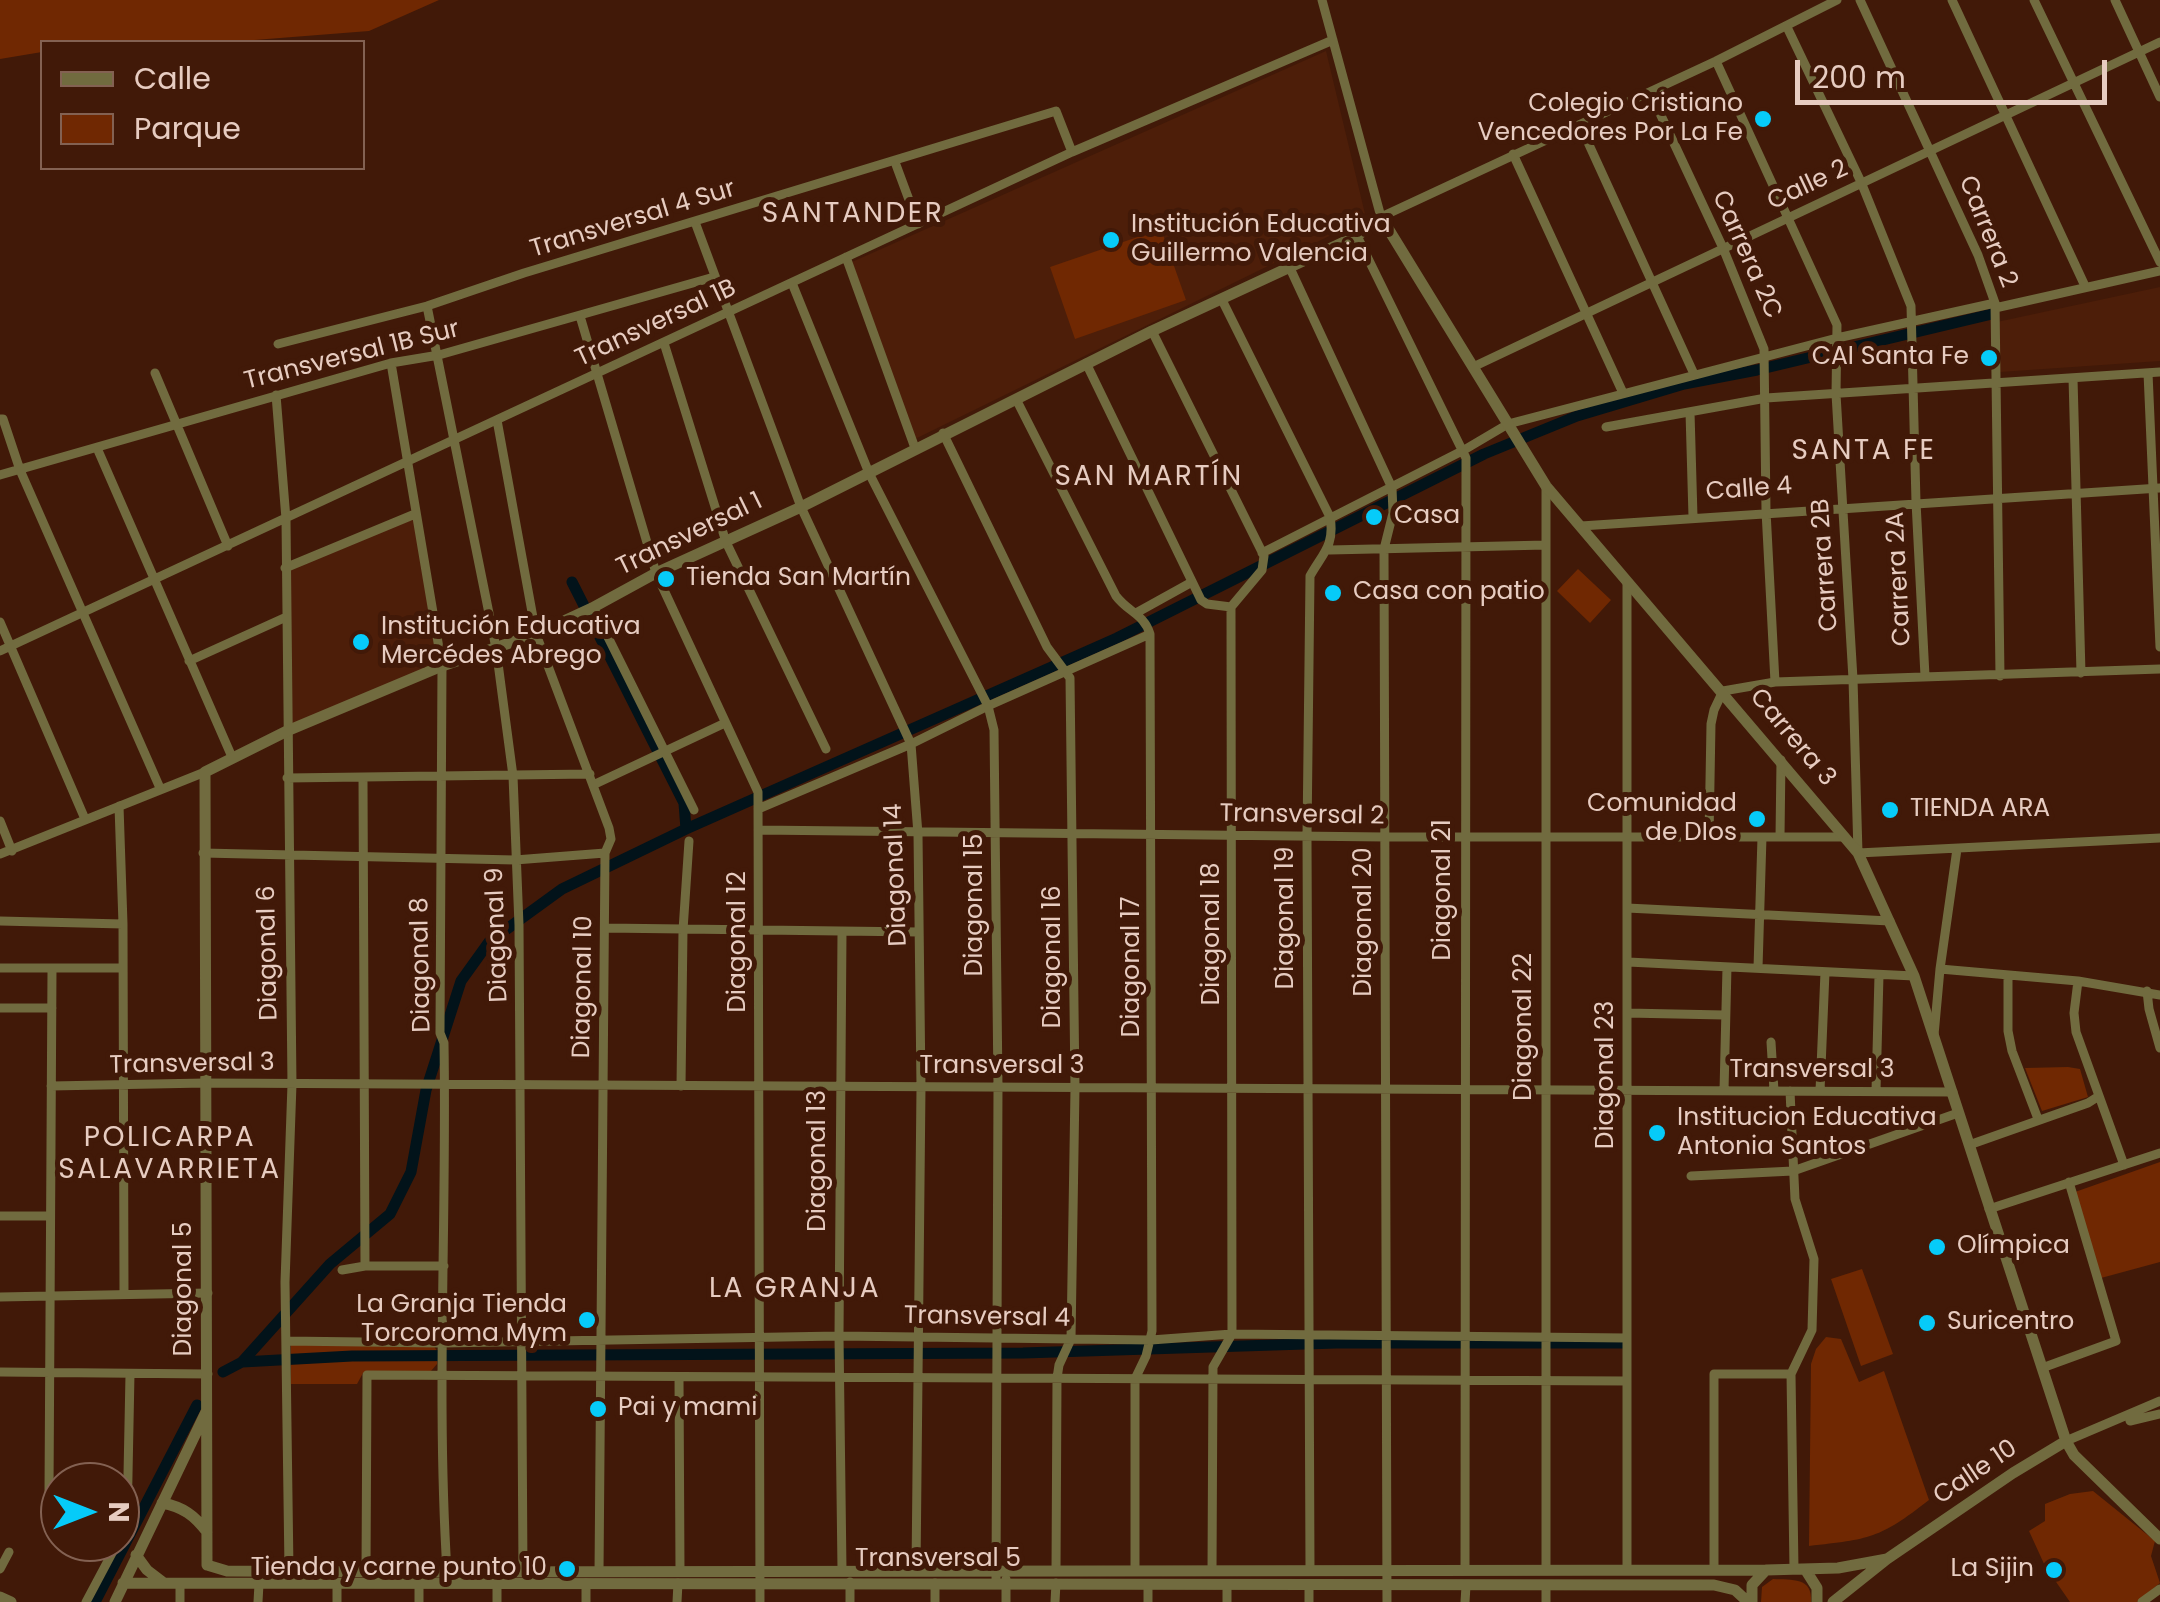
<!DOCTYPE html>
<meta charset="utf-8">
<style>
body{margin:0}
#map{position:relative;width:2160px;height:1602px;overflow:hidden;background:#411908;font-family:Poppins,sans-serif}
canvas{display:block}
.legend{position:absolute;left:40px;top:40px;width:325px;height:130px;box-sizing:border-box;background:#411908;border:2px solid #836152;margin:0;padding:12px 18px;list-style:none;font-size:30px;color:#e7ccc1}
.legend li{display:flex;align-items:center;gap:20px;height:50px}
.legend b{width:50px;border:2px solid #836152}
.north{position:absolute;left:40px;top:1462px;width:100px;height:100px;box-sizing:border-box;background:#411908;border:2px solid #836152;border-radius:50%;rotate:90deg;font-size:28px;font-weight:700;line-height:40px;text-align:center;color:#e7ccc1}
.north::after{content:'';display:block;margin:auto;width:35px;height:45px;background:#06cbf9;clip-path:polygon(50% 0,100% 100%,50% 72%,0 100%)}
.scale{position:absolute;left:1795px;top:60px;width:312px;height:45px;box-sizing:border-box;border:5px solid #e7ccc1;border-top:0;padding-left:12px;font-size:30px;line-height:35px;white-space:nowrap;color:#e7ccc1;-webkit-text-stroke:8px #411908;paint-order:stroke}
</style>
<div id="map">
<canvas width="2160" height="1602"></canvas>
<ul class="legend">
<li><b style="height:12px;background:#716b3f"></b>Calle</li>
<li><b style="height:28px;background:#702802"></b>Parque</li>
</ul>
<div class="north">N</div>
<div class="scale">200 m</div>
</div>
<script>
const g = document.querySelector('canvas').getContext('2d');
g.lineJoin = 'round';
function paint(path, color) {
  g.fillStyle = color;
  g.fill(path, 'evenodd');
}
function trace(path, color, width, dash) {
  g.strokeStyle = color;
  g.lineWidth = width;
  g.lineCap = dash ? 'butt' : 'round';
  g.setLineDash(dash || []);
  g.stroke(path);
}
function write(font, color, halo, rows, align = 'center') {
  g.font = font + ' Poppins,sans-serif';
  g.lineWidth = 10;
  g.setLineDash([]);
  g.textBaseline = 'middle';
  g.strokeStyle = halo;
  g.fillStyle = color;
  for (const [text, x, y, turn = 0] of rows) {
    g.save();
    g.translate(x, y);
    g.rotate((+turn || 0) * Math.PI / 180);
    g.textAlign = isNaN(turn) ? turn : align;
    if (halo) g.strokeText(text, 0, 0);
    g.fillText(text, 0, 0);
    g.restore();
  }
}
paint(new Path2D(`
 M1326 51 1366 218 915 439 852 262Z
 M2160 287V361L2000 372 1997 322Z
 M415 514 442 666 287 731 285 568Z`), '#4d1e09');
paint(new Path2D(`
 M0 0H439L369 31 229 42H42V52L0 59Z
 M1161 229 1186 300 1075 339 1050 267Z
 M1578 569 1611 600 1590 623 1557 591Z
 M2068 1067 2080 1069 2088 1097 2042 1111 2025 1068Z
 M2160 1162V1262L2101 1278 2075 1192Z
 M1862 1269 1893 1354 1861 1366 1831 1279Z
 M1826 1337 1841 1339 1859 1382 1884 1371 1929 1500C1879 1539 1870 1539 1809 1546L1811 1364 1816 1349Z
 M432 1343 437 1351V1364L431 1371 363 1373 357 1384H291V1345Z
 M2093 1491 2155 1541 2151 1556 2160 1583 2137 1602H2070L2045 1566 2029 1531 2045 1521V1504L2070 1494Z
 M1773 1579C1792 1580 1813 1577 1811 1602H1761L1762 1587Z`), '#702802');
trace(new Path2D(`
 M572 582 684 803 686 829
 M242 1362 352 1356 1023 1353 1336 1343H1625
 M223 1372 242 1362 330 1264 390 1214 411 1172 426 1090 461 981 489 942 562 889 686 829 1117 638 1484 454 1577 416 1684 384 1757 370 1992 314
 M95 1602 197 1405`), '#02131a', 11);
trace(new Path2D(`
 M1322 0 1381 217 1716 61 1837 0
 M1860 0 1978 255 1995 303 2000 676
 M1952 0 2085 286
 M2034 0 2160 262
 M2115 0 2160 97
 M1787 27 1861 182 1911 306 1916 502 1925 676
 M1716 61 1837 325 1836 394 1853 679 1858 853 2160 838
 M1650 92 1723 248 1764 349 1766 511 1775 682
 M1580 125 1694 374
 M1513 154 1623 393
 M895 162 918 224
 M695 222 801 507 911 744 918 834 921 1087 916 1570
 M1357 236 1466 458 1465 1569
 M846 257 915 448
 M1289 266 1392 488 1393 513 1384 549 1387 1602
 M792 283 869 473 988 706 994 730 998 1087 996 1583
 M1222 300 1330 517C1335 545 1323 553 1310 576L1307 837 1310 1569
 M427 306 496 648 513 776 519 925 523 1572
 M1995 308 2160 271
 M580 316 656 573 758 792 760 1602
 M1152 331 1264 556 1262 570 1231 607 1232 1334 1213 1367 1212 1571
 M664 343 726 542 826 749
 M278 344 427 306 524 273 1056 111 1072 152
 M391 363 442 666 440 1033 444 1043C447 1219 436 1395 447 1571
 M1086 363 1201 600 1207 604 1231 607
 M1473 367 2160 42
 M155 373 228 546
 M2148 373 2160 647
 M2073 378 2081 673
 M276 395 286 519 292 1084 285 1282 289 1570
 M1016 399 1116 596C1128 612 1144 614 1150 634L1152 1331 1146 1356 1135 1379V1571
 M1690 412 1693 517
 M0 419H3L20 470 160 788
 M497 420 536 634 609 828 611 839 605 853 599 1572
 M1606 427 1766 398 2160 372
 M943 433 1047 647 1070 678 1075 1088 1071 1339 1059 1365 1057 1378 1056 1571
 M97 448 232 757
 M0 475 391 363 439 355 714 277
 M1581 526 2160 488
 M1330 550 1546 545
 M1262 553 1464 450 1508 424 1837 338 1995 303
 M285 568 415 514
 M1627 581V1569
 M593 607 694 810
 M1136 613 1192 582
 M0 622 85 819
 M0 651 1072 152 1333 40
 M189 661 284 618
 M287 778 590 774
 M363 778 365 1266
 M593 785 725 723
 M119 806 123 924 124 1293
 M758 809 911 744 988 706 1150 634
 M0 821 12 851
 M758 830 1385 837H1844
 M1780 837 1781 760
 M1709 838 1711 724 1714 710 1723 691 1775 682 2160 669
 M203 853 515 860 605 853
 M0 854 205 772
 M1627 908 1890 921
 M0 921 123 924
 M605 928 919 932
 M1628 962 1914 976
 M0 968H122
 M1758 968 1762 837
 M52 969 49 1491H60
 M1940 969 2078 981 2160 995
 M2008 975V1031L2012 1051 2038 1119
 M2078 981 2074 1013 2076 1032 2124 1165
 M2147 991 2149 1009 2160 1048
 M0 1008H52
 M1627 1013 1724 1015
 M1934 1035 1940 969 1957 849
 M1771 1042 1774 1091
 M51 1086 205 1083 1953 1092
 M681 1086 683 930 689 841
 M1724 1091 1727 967
 M1790 1091 1795 1199 1814 1259 1812 1330 1791 1374 1794 1569
 M1820 1091 1825 972
 M1876 1091 1879 975
 M1969 1145 2088 1103 2099 1096
 M1691 1176 1793 1171 1958 1113
 M1989 1209 2160 1153
 M0 1216H50
 M342 1270 365 1266H444
 M0 1297 208 1293
 M286 1341 441 1343 839 1336 1151 1340 1232 1334 1627 1338
 M2042 1368 2116 1341 2069 1182
 M0 1372 208 1374
 M679 1377 680 1571
 M2130 1421 2160 1414
 M2066 1441 2160 1401
 M1546 1568V486
 M1714 1568V1374H1791
 M0 1569 9 1552
 M842 1570 839 1336 842 932
 M366 1571 367 1375 1627 1381
 M1006 1579V1602
 M850 1582V1602
 M180 1583V1602
 M1227 1584V1602
 M86 1602 127 1525 130 1374
 M258 1602 259 1584
 M337 1602V1584
 M419 1602V1584
 M497 1602V1584
 M586 1602V1583
 M677 1602 678 1583
 M935 1602V1583
 M1055 1602 1056 1583
 M1148 1602V1584
 M1309 1602V1585
 M1465 1602 1466 1586
 M1546 1602V1586
 M2142 1602 2160 1589`), '#716b3f', 9);
trace(new Path2D(`
 M162 1503C183 1507 194 1515 207 1532
 M136 1555 147 1570 164 1583
 M207 1565 205 772 287 731 442 666 536 634 592 608 656 573 801 507 1152 331 1357 236 1381 217 1546 486 1858 853 1914 976 2066 1441 2074 1455 2160 1539
 M207 1565 227 1571 420 1572 1766 1570 1838 1568 1887 1559
 M1805 1569 1817 1588V1602
 M123 1583 1714 1585 1735 1590 1748 1602
 M0 1597 11 1602
 M115 1602 206 1412
 M1752 1602V1585L1766 1570
 M1833 1602 1887 1559 2013 1473 2066 1441`), '#716b3f', 11);
for (const [x, y, r, color] of [
 [1763,119,10,"#06cbf9"],
 [1111,240,10,"#06cbf9"],
 [1989,358,10,"#06cbf9"],
 [1374,517,10,"#06cbf9"],
 [666,579,10,"#06cbf9"],
 [1333,593,10,"#06cbf9"],
 [361,642,10,"#06cbf9"],
 [1890,810,10,"#06cbf9"],
 [1757,819,10,"#06cbf9"],
 [1657,1133,10,"#06cbf9"],
 [1937,1247,10,"#06cbf9"],
 [587,1320,10,"#06cbf9"],
 [1927,1323,10,"#06cbf9"],
 [598,1409,10,"#06cbf9"],
 [567,1569,10,"#06cbf9"],
 [2054,1570,10,"#06cbf9"]
]) {
  const dot = new Path2D();
  dot.arc(x, y, r, 0, 2 * Math.PI);
  g.fillStyle = color;
  g.fill(dot);
  trace(dot, '#411908', 4);
}
write('25px', '#e7ccc1', '#411908', [
 ["Colegio Cristiano",1743,105,"right"],
 ["Vencedores Por La Fe",1743,134,"right"],
 ["Institución Educativa",1131,226],
 ["Guillermo Valencia",1131,255],
 ["CAI Santa Fe",1969,358,"right"],
 ["Casa",1394,517],
 ["Tienda San Martín",686,579],
 ["Casa con patio",1353,593],
 ["Institución Educativa",381,628],
 ["Mercédes Abrego",381,657],
 ["Comunidad",1737,805,"right"],
 ["de DIos",1737,834,"right"],
 ["TIENDA ARA",1910,810],
 ["Institucion Educativa",1677,1119],
 ["Antonia Santos",1677,1148],
 ["Olímpica",1957,1247],
 ["La Granja Tienda",567,1306,"right"],
 ["Torcoroma Mym",567,1335,"right"],
 ["Suricentro",1947,1323],
 ["Pai y mami",618,1409],
 ["Tienda y carne punto 10",547,1569,"right"],
 ["La Sijin",2034,1570,"right"]
], 'left');
write('25px', '#e7ccc1', '#411908', [
 ["Calle 2",1808,186,-25],
 ["Transversal 4 Sur",633,220,-17],
 ["Carrera 2",1987,232,68],
 ["Carrera 2C",1746,255,66],
 ["Transversal 1B",656,324,-25],
 ["Transversal 1B Sur",352,356,-14],
 ["Calle 4",1749,490,-4],
 ["Transversal 1",690,535,-26],
 ["Carrera 2B",1826,565,-94],
 ["Carrera 2A",1900,579,-93],
 ["Carrera 3",1792,738,50],
 ["Transversal 2",1302,816,1],
 ["Diagonal 14",897,875,-92],
 ["Diagonal 21",1444,890,-90],
 ["Diagonal 15",976,905,-90],
 ["Diagonal 19",1287,918,-90],
 ["Diagonal 20",1365,922,-90],
 ["Diagonal 18",1213,934,-90],
 ["Diagonal 9",498,935,-92],
 ["Diagonal 12",739,942,-90],
 ["Diagonal 6",269,953,-91],
 ["Diagonal 16",1054,957,-90],
 ["Diagonal 8",422,965,-91],
 ["Diagonal 17",1133,967,-90],
 ["Diagonal 10",584,987,-89],
 ["Diagonal 22",1525,1027,-90],
 ["Transversal 3",192,1065,-1],
 ["Transversal 3",1002,1067],
 ["Transversal 3",1812,1071],
 ["Diagonal 23",1607,1075,-90],
 ["Diagonal 13",819,1161,-90],
 ["Diagonal 5",185,1289,-90],
 ["Transversal 4",987,1318,1],
 ["Calle 10",1976,1473,-34],
 ["Transversal 5",938,1560]
]);
g.letterSpacing = '2.5px';
write('28px', '#e7ccc1', '#411908', [
 ["SANTANDER",853,215],
 ["SANTA FE",1864,452],
 ["SAN MARTÍN",1149,478],
 ["POLICARPA",170,1139],
 ["SALAVARRIETA",170,1171],
 ["LA GRANJA",795,1290]
]);
g.letterSpacing = '0px';
</script>
